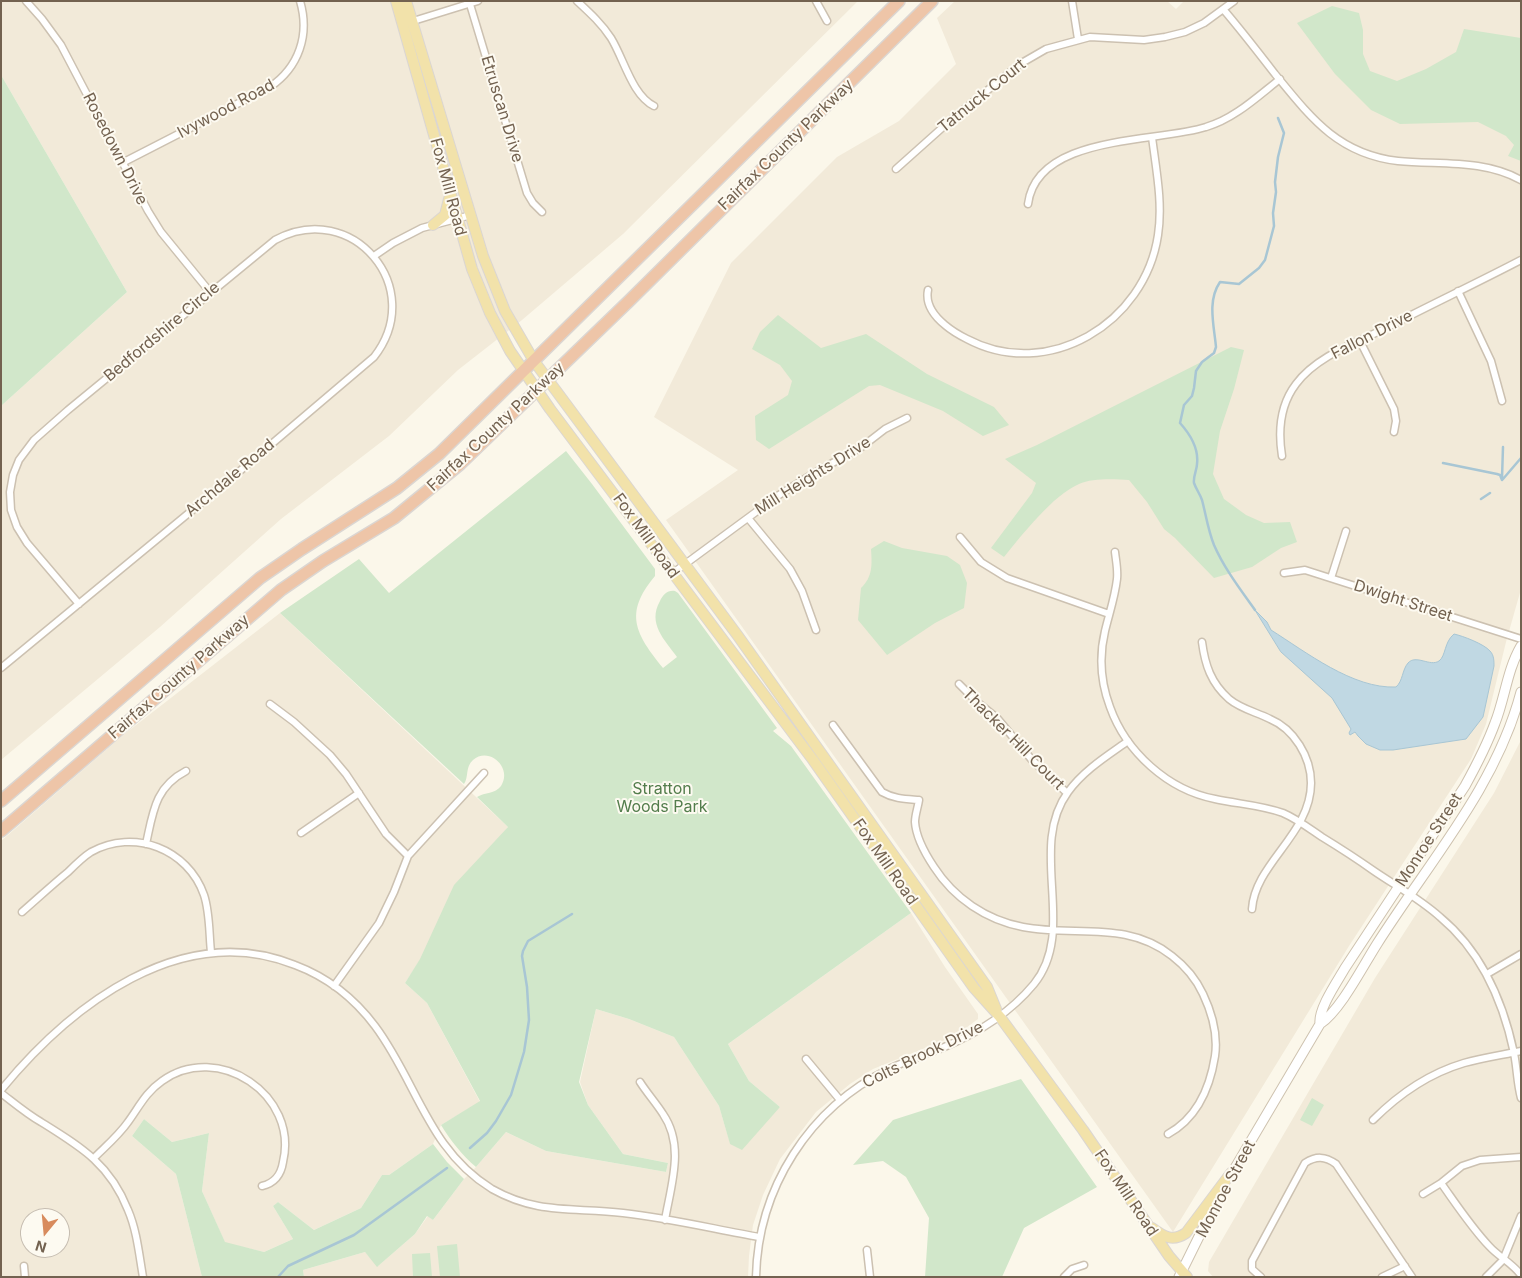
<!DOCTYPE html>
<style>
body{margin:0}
#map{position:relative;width:1522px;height:1278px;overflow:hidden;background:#fbf7ea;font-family:Inter,sans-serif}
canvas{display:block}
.frame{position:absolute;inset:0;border:2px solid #736250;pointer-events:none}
.north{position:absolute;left:20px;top:1208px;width:50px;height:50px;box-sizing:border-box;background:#fdfaf1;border:1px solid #c6bdb1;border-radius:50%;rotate:197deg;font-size:14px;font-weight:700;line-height:20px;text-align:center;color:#736250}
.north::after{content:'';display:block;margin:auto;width:18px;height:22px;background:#d88b5d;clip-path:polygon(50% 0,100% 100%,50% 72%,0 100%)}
</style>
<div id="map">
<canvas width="1522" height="1278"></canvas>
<div class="frame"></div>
<div class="north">N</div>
</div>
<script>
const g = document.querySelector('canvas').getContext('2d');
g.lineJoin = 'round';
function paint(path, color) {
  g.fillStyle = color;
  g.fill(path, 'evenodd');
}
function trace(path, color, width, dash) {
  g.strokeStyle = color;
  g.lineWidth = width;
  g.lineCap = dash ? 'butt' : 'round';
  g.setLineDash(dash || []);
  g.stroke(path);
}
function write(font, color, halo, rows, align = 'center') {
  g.font = font + ' Inter,sans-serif';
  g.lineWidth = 4;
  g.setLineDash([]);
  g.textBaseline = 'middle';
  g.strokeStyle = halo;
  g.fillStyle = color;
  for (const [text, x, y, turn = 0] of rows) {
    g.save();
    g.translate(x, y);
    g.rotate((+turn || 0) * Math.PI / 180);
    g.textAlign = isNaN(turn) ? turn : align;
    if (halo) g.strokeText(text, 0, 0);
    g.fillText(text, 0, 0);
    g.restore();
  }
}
paint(new Path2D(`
 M1 1H858L623 234 522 320 458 370 389 436 281 519 160 627 1 760V406L127 292 1 75Z
 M955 1H1167L1176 9 1184 1H1521V589L1506 642 1486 724 1471 759 1349 946 1173 1232 666 520 738 470 654 417 731 263 837 157 899 121 956 64 937 18Z
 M280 613 508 827 405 983 427 1003 480 1102 441 1125 433 1144 389 1175H382L361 1208 314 1230 278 1202 273 1206 293 1239 264 1252 225 1243 202 1191 209 1133 172 1142 144 1119 132 1136 176 1174 202 1277H1V841L122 736ZM30 1218H60V1248H30Z
 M1521 740V1277H1213L1208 1271 1209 1262 1375 978 1494 793Z
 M911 913 945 967 978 1014V1019L955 1036 873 1069 850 1084 816 1112 780 1159 763 1195 753 1225 749 1256 748 1277H304L303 1270 365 1252 378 1266 415 1234 428 1216 433 1220 464 1179 476 1167 506 1132 546 1151 666 1172 668 1163 623 1154 588 1105 580 1082 596 1009 629 1019 674 1037 719 1106 730 1143 780 1107 749 1081 728 1044Z`), '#f2ead9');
paint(new Path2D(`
 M1332 6 1359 13 1363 30V54L1370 71 1397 81 1426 69 1456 52 1464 29 1521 38V161L1508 156 1514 145 1506 136 1478 122 1400 124 1371 110 1335 74 1297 23Z
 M1 75 127 292 1 406Z
 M778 315 821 348 866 334 927 374 994 407 1009 425 983 436 943 411 880 385 869 386 769 449 756 440 755 416 788 395 792 381 780 365 752 349 760 332Z
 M1231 347 1244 350 1234 389 1220 431 1213 474 1224 499 1246 515 1264 523 1290 522 1297 542 1281 548 1252 567 1214 578 1175 538 1164 529 1147 502 1129 480C1114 479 1092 478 1079 484 1053 495 1022 535 1004 557L991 548 1032 493 1036 483 1005 459 1037 445Z
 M566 451 592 484 655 569V576C623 614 636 634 663 668L677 657C665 640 647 624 660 601 663 595 667 590 675 591L678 593 777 728 773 731 791 746 911 913 728 1044 749 1081 780 1107 742 1150 730 1144 719 1106 674 1037 629 1019 596 1009 579 1082 588 1105 623 1154 668 1163 666 1172 546 1151 506 1132 476 1167C462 1155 451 1141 441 1125L480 1101 427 1003 405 983 420 959 454 885 508 827 477 797C485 792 495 794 501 786 513 768 489 746 473 760 465 767 469 777 464 784L280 613 359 559 389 593Z
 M884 541 902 548 947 556 960 565 967 583 964 608 935 623 887 655 858 620 861 588C873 577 872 564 871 549Z
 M1021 1079 1097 1187 1024 1228 1002 1277H925L929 1218 906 1177 883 1161 853 1165 893 1120Z
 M1312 1098 1324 1105 1312 1126 1300 1120Z
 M144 1119 172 1142 209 1133 202 1191 225 1242 264 1252 293 1239 273 1206 278 1202 314 1230 361 1208 382 1175H389L433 1144 447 1162 464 1179 433 1220 427 1216 415 1234 377 1267 365 1252 303 1270 304 1277H202L176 1174 132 1136Z
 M457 1244 460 1277H440L437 1246Z
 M430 1253 432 1277H413L412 1254Z`), '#d1e7ca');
const water = new Path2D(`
 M1255 610 1267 622 1271 630C1306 652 1353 689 1396 687 1403 681 1402 670 1408 663 1416 654 1430 667 1439 661 1446 656 1444 642 1454 634 1463 636 1484 644 1490 651 1494 655 1494 661 1494 666L1483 717 1466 739 1393 750H1380L1366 744 1358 736 1355 732 1350 735 1349 733 1351 729 1332 698 1281 652Z`);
paint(water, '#c0d8e3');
trace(water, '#a8c6d4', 1);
trace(new Path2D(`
 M1443 463 1497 474 1500 475 1502 480
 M1502 478 1503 447
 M1503 479 1521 458
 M1481 499 1490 493
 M1255 610C1240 589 1224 568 1214 545 1208 530 1206 515 1202 500 1200 494 1196 489 1194 483 1193 476 1197 470 1197 464 1199 448 1189 433 1180 423L1184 405 1192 396 1194 388 1196 371 1202 362 1214 353 1216 347C1214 325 1207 301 1220 282L1239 284 1259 268 1265 260 1274 226 1273 213 1276 192 1275 182 1278 157 1284 133 1278 118
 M470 1148 487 1133 496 1121 511 1095 524 1052 529 1020 527 987 522 956 523 951 528 941 572 914
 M278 1277 288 1266 354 1235 447 1168`), '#a8c6d4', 2.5);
const street = new Path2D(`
 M26 1 42 19 61 45 148 211 161 232 210 292
 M469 1 527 193 533 203 542 212
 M577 1C590 13 602 24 611 38 624 59 632 95 654 106
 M816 1 827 21
 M1072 1 1078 39
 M1223 9C1241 30 1258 52 1275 74 1311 118 1338 154 1398 161 1440 165 1483 159 1521 180
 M410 22 478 1
 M122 163 270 87C299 67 310 35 300 1
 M896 169 952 119 1020 64 1046 49 1090 37 1144 40 1165 37 1185 32 1204 23 1234 1
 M1028 204C1037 134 1156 143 1206 127 1234 119 1257 97 1280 79
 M374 256 393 243 422 228 471 215
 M928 290C925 305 934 316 945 325 952 331 959 335 967 339 1048 382 1145 323 1158 235 1163 203 1156 169 1152 137
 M1458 291 1491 361 1502 401
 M1360 341 1394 409 1396 421 1394 432
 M1282 456C1278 431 1280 405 1296 384 1316 357 1353 344 1382 330 1428 306 1475 284 1521 260
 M748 518 790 569 802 591 816 630
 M960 537 981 562 1007 578 1109 614
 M1115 552C1116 561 1118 570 1117 579 1115 597 1109 614 1105 631 1099 656 1101 683 1110 707 1126 752 1168 790 1215 799 1238 804 1261 805 1283 813 1297 819 1310 829 1322 837 1340 848 1357 859 1374 871 1396 886 1420 899 1440 917 1481 951 1503 1001 1514 1053 1517 1068 1517 1083 1521 1098
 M673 573 779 495 811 475 863 446 885 429 907 418
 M1284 573 1305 570 1521 639
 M1331 578 1346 531
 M1202 642C1205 665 1211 683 1229 699 1241 709 1256 712 1270 719 1294 729 1311 757 1311 783 1311 834 1255 863 1252 909
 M1 668 241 470 374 357C428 288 352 198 275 240L68 410 34 440 19 460 13 475 10 492 11 510 17 527 27 543 79 604
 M959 684 976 701 997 718 1032 760 1067 793
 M270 704 294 722 330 755 346 774 386 834 408 856
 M833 725 882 792C894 799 906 799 919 800 918 807 915 815 915 822 916 838 926 855 934 867 954 898 986 920 1023 927 1075 937 1127 920 1172 956 1185 966 1196 979 1203 994 1212 1013 1218 1035 1215 1056 1210 1088 1197 1118 1168 1134
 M301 833 359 793
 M146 844C153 812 155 787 186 771
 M22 912C37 899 52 885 68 872 75 865 83 857 91 852 134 828 188 849 204 895 210 913 209 934 211 952
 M1487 974 1521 954
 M334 986 379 923 394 892 408 856 484 773
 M806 1059 840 1100
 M640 1082C647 1093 656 1103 663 1114 685 1146 671 1185 665 1220
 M1 1090C70 1006 181 919 295 965 327 977 354 998 375 1026 417 1082 428 1150 492 1189 538 1215 574 1207 623 1213 668 1218 714 1229 759 1237
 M1 1093C14 1103 27 1114 41 1122 81 1147 110 1164 128 1210 137 1231 139 1254 143 1277
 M1373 1120C1399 1094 1427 1074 1464 1063 1482 1058 1502 1055 1521 1051
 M1521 1157 1480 1160 1462 1166 1441 1183C1456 1204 1471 1227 1489 1246 1499 1257 1512 1263 1521 1275
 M94 1158C106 1146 119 1135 128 1122 139 1107 146 1092 162 1081 218 1041 299 1095 283 1162 281 1175 275 1183 262 1186
 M1423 1194 1441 1183
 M867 1250 870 1277
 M24 1266 25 1277
 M756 1277C758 1188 809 1108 889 1069 906 1061 924 1055 942 1048 976 1034 1010 1013 1034 984 1078 930 1027 848 1068 792 1084 770 1107 756 1128 741
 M1064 1277 1072 1269 1084 1265
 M1261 1277 1252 1269V1261L1305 1163C1316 1156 1325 1156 1336 1164L1412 1277
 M1382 1277 1405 1266
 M1486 1277 1503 1260 1521 1216`);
const secondary = new Path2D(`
 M1320 1024C1318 1009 1337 982 1345 968L1465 786C1476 766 1487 745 1495 723 1505 698 1507 670 1521 646
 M1229 1178 1320 1024C1340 1011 1363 966 1377 944 1428 863 1496 787 1521 692
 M1179 1277 1221 1192`);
const primary = new Path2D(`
 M396 1 472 269 490 313 510 351 550 409 813 760 974 988 1000 1017 1083 1130 1169 1256 1187 1277
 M406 1 483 256 505 311 534 361 738 636 987 987 996 1009
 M433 225 445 215 449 199
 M1152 1228C1164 1237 1173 1242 1186 1233L1231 1173`);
const highway = new Path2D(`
 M1 801 260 578 302 549 397 488 439 454 899 1
 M1 831 281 590 323 561 394 518 460 464 629 301 932 1`);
trace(street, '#ccc1b1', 9);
trace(secondary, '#cec2af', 11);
trace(primary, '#dbd6d2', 12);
trace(highway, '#dbd6d2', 14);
trace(street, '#fff', 6);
trace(secondary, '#fff', 9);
trace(primary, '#f2e2aa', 10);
trace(highway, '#eec5a8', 11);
write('16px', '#736250', '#fdfaf1', [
 ["Tatnuck Court",982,96,-39],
 ["Ivywood Road",226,109,-28],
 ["Etruscan Drive",502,109,73],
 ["Fairfax County Parkway",786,145,-44],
 ["Rosedown Drive",115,149,63],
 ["Fox Mill Road",448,187,75],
 ["Bedfordshire Circle",162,332,-40],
 ["Fallon Drive",1372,335,-27],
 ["Fairfax County Parkway",496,427,-43],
 ["Mill Heights Drive",813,476,-32],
 ["Archdale Road",230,478,-40],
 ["Fox Mill Road",646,536,54],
 ["Dwight Street",1403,601,18],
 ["Fairfax County Parkway",179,677,-41],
 ["Thacker Hill Court",1013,739,45],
 ["Monroe Street",1429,840,-57],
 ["Fox Mill Road",885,862,55],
 ["Colts Brook Drive",923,1055,-26],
 ["Monroe Street",1226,1189,-62],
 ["Fox Mill Road",1126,1193,56]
]);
write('16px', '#537d4c', '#fdfaf1', [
 ["Stratton",662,789],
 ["Woods Park",662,807]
]);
</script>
